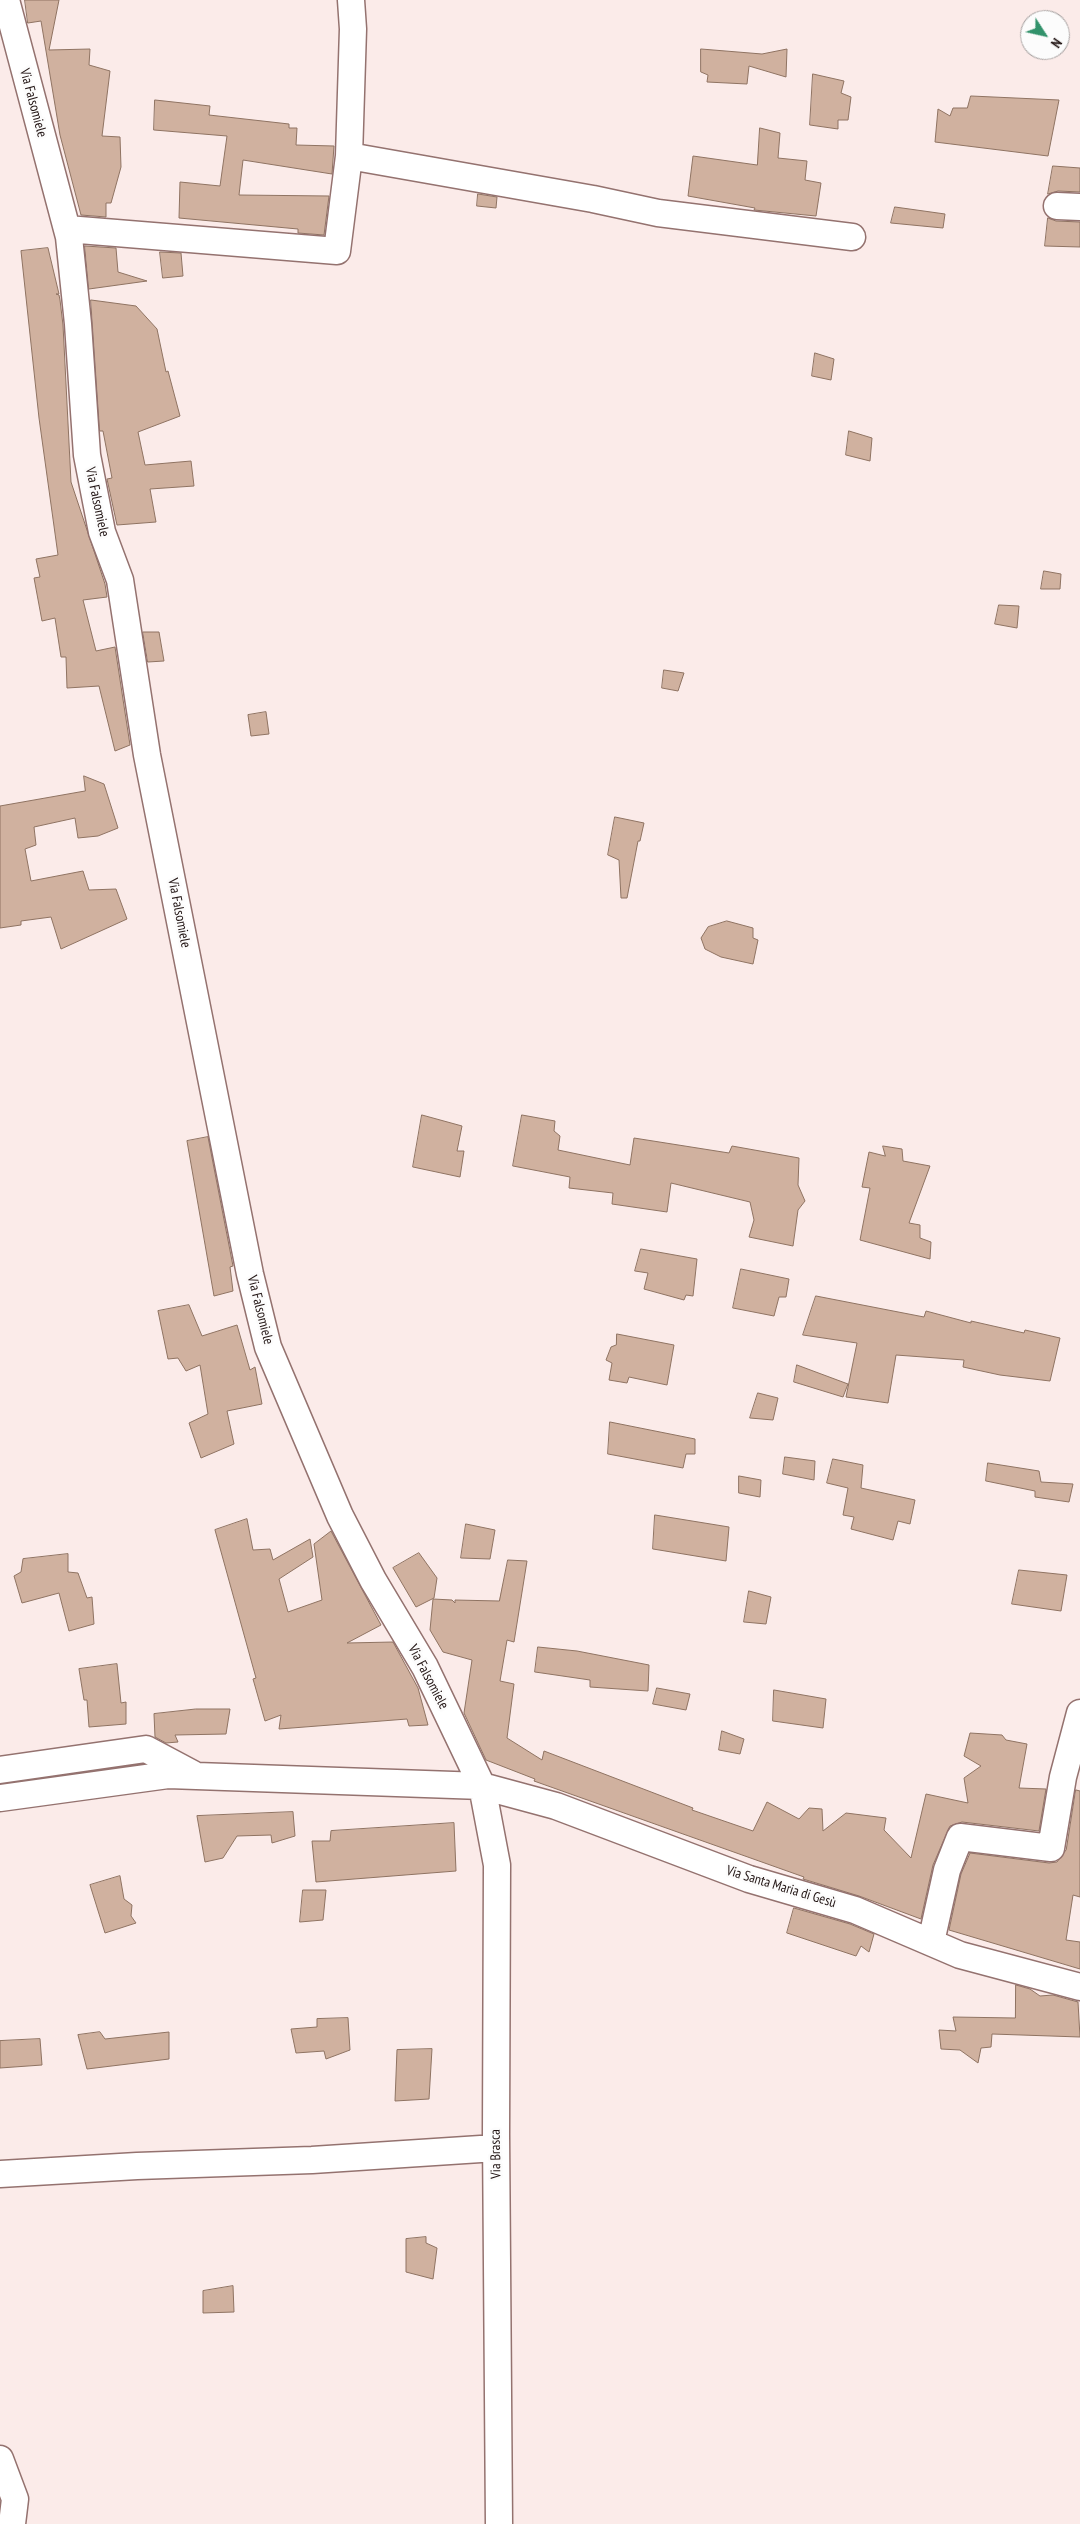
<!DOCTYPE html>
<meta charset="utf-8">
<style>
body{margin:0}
#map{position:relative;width:1080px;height:2524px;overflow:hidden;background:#fbebe9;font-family:"PT Sans Narrow",sans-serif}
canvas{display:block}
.north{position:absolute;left:1020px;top:10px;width:50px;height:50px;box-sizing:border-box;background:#fcfcfc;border:1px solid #a5a09f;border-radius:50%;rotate:125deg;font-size:14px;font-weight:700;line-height:20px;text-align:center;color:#221514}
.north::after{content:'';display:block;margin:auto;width:18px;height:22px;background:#32926b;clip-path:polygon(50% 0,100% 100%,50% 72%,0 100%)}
</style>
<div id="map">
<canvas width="1080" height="2524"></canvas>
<div class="north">N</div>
</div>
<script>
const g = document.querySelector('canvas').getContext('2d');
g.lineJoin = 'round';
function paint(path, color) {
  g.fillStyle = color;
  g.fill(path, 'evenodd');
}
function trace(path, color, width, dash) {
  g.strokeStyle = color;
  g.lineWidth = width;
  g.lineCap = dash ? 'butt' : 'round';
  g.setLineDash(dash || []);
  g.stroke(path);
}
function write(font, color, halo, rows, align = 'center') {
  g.font = font + ' "PT Sans Narrow",sans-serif';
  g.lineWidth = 5;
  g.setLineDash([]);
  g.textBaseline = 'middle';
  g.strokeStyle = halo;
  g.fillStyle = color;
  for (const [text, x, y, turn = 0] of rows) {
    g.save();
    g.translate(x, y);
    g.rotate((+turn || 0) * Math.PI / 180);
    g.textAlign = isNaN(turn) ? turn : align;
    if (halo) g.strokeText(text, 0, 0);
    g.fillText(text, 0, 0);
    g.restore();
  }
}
const building = new Path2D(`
 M25 0H59L49 50 90 49 89 65 110 71 102 136 120 137 121 167 111 203H106V217L81 215 60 135 41 21 28 23Z
 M701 49 762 54 787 49 786 77 749 66 747 84 707 82 708 75 701 72Z
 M813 74 844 81 841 93 851 97 848 120H838V129L810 125Z
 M971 96 1059 100 1048 156 935 142 938 109 950 116 953 108H967Z
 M155 100 210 106 209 115 289 124V128H297L296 145 334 146 332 174 243 160 239 195 329 196 324 235 298 233V229L179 218 180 182 220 186 227 136 154 130Z
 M760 128 780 133 778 158 807 161 805 180 821 183 816 216 754 210 755 208 688 196 693 156 757 165Z
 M1053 166 1080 168V192L1058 191 1048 194Z
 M478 194 497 197 496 208 477 206Z
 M895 207 945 214 943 228 891 223Z
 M1048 218 1056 221 1080 222V247L1045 246Z
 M85 246 116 248 118 272 147 281 89 289Z
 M48 248 59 294H56L59 295 60 300 63 325 71 482 105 584 107 597 83 600 96 651 115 647 130 745 115 751 99 686 67 688 66 657H61L55 618 42 621 34 578 40 577 36 559 58 555 39 418 21 251Z
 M160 252 181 253 183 276 163 278Z
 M91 300 136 306 157 329 166 372 168 371 180 416 138 432 145 465 191 461 194 486 150 489 156 522 117 525 107 479 112 478 103 431H100Z
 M815 353 834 359 831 380 812 376Z
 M849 431 872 438 870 461 846 455Z
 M1044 571 1061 574 1060 589H1041Z
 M999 605 1019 606 1017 628 995 624Z
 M143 632H159L164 661 148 662Z
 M664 670 684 673 678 691 662 688Z
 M266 712 269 734 251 736 248 715Z
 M84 776 104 784 118 828 98 836 78 838 75 818 34 827 36 845 25 849 31 881 83 871 89 890 116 889 127 919 61 949 51 917 21 921V925L0 928V806L85 791Z
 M615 817 644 823 640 841H638L627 898H621L619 860 608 855Z
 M727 921 753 928V938L758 940 753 964 721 957 705 949 701 938 708 927Z
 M422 1115 462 1126 457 1151H464L460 1177 413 1167Z
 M522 1115 555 1121 554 1131 560 1136 558 1150 630 1165 634 1138 729 1153 732 1146 799 1158 798 1185 805 1201 798 1210 793 1246 749 1237 754 1220 750 1202 671 1183 667 1212 612 1204 613 1193 569 1188 570 1177 513 1166Z
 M208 1137 233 1266 230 1267 233 1291 214 1296 187 1141Z
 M883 1146 902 1149 903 1161 930 1166 909 1223 920 1225V1238L931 1242 930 1259 860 1240 870 1188 862 1187 869 1152 885 1156Z
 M641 1249 697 1259 693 1296 686 1295 684 1300 644 1289 648 1273 635 1271Z
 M741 1269 789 1279 786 1297H779L774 1316 733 1308Z
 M816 1296 924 1317 926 1311 971 1323V1321L1024 1333 1025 1330 1060 1338 1050 1381 1000 1375 963 1367 964 1360 896 1355 888 1403 846 1397 857 1343 803 1335Z
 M189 1305 202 1336 237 1325 250 1370 255 1367 262 1404 227 1411 234 1444 201 1458 189 1423 208 1414 200 1365 186 1371 178 1358 168 1359 158 1311Z
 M617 1334 674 1345 667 1385 629 1377 627 1383 609 1380 612 1363 606 1360 611 1347 616 1345Z
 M797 1365 848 1384 843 1397 794 1382Z
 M758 1393 778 1398 773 1420 750 1418Z
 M610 1422 695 1439V1454H686L683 1468 608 1454Z
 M785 1457 815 1461 814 1480 783 1474Z
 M833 1459 863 1465 861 1488 915 1500 910 1524 898 1521 893 1540 851 1529 854 1517 843 1515 848 1488 827 1483Z
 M988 1463 1039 1471 1041 1482 1073 1484 1069 1502 1035 1497V1491L986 1481Z
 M739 1476 761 1480 760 1497 739 1493Z
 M655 1515 729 1527 726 1561 653 1549Z
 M247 1519 253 1550 270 1549 273 1560 310 1539 313 1557 279 1579 288 1612 322 1600 314 1544 331 1531 381 1625 347 1643 393 1642 418 1688 428 1725 409 1726 407 1719 279 1729 281 1715 265 1721 253 1679 256 1678 215 1530Z
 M466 1524 495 1530 490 1559 461 1558Z
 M419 1553 437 1578 434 1598 416 1607 393 1568Z
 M68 1554V1572L78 1573 87 1598 92 1597 94 1624 69 1631 59 1593 22 1603 14 1576 21 1572 23 1559Z
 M508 1560 527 1561 514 1642 507 1640 500 1681 514 1684 507 1738 542 1760 544 1751 693 1808 692 1810 753 1831 767 1802 799 1819 809 1808 822 1809 823 1831 846 1813 886 1818 884 1830 911 1858 926 1794 968 1803 964 1778 981 1766 964 1756 970 1733 1002 1735 1006 1740 1027 1744 1019 1788 1046 1789 1039 1831 962 1822 950 1826 933 1865 921 1919 859 1896 803 1879 804 1877 534 1781 535 1779 486 1760 464 1713 472 1660 443 1652 430 1630 433 1599 452 1600 455 1603V1600L499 1601Z
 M1019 1570 1067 1575 1061 1611 1012 1604Z
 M749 1591 771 1597 766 1624 744 1622Z
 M538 1647 577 1651 649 1665 648 1691 590 1687V1680L535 1672Z
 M117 1664 121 1703 126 1702V1724L89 1727 87 1700H84L79 1669Z
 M657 1688 690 1694 686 1710 653 1704Z
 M774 1690 826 1699 823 1728 773 1721Z
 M196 1709H230L226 1734 175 1735 178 1742 166 1743 155 1737 154 1714Z
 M722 1731 744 1739 740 1754 719 1750Z
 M1076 1790 1080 1791V1897L1073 1895 1066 1940 1080 1942V1969L949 1930 961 1874 970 1853 1049 1863 1057 1862 1066 1850Z
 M293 1812 295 1836 272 1843 271 1835 237 1836 223 1858 205 1862 197 1816Z
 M454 1823 456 1871 316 1882 312 1841H330L331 1831Z
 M120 1876 124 1899 132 1905 131 1916 136 1923 105 1933 90 1885Z
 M303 1890H326L323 1920 300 1922Z
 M794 1908 850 1924 874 1934 869 1952 861 1946 856 1956 787 1933Z
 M1016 1985 1030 1989 1040 1996 1053 1995 1078 2002 1080 2037 992 2034 991 2047 981 2048 978 2063 960 2050 941 2049 939 2030 956 2031 953 2017 1015 2018Z
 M348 2018 350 2050 326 2059 324 2051 296 2053 291 2029 317 2027V2019Z
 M100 2032 105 2039 169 2032V2059L87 2069 78 2035Z
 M40 2039 42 2065 0 2068V2041Z
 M432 2049 429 2099 395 2101 397 2050Z
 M426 2237V2243L437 2248 433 2279 406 2272V2239Z
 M233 2286 234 2312 203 2313V2291Z`);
paint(building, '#d0b19f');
trace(building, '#8f7362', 1);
const minor = new Path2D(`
 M6 0 69 237 78 324 87 455 102 532 120 580 147 755 250 1274 268 1347 340 1516 373 1580 425 1667 482 1786 497 1865 496 2134 499 2524
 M349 156 593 199 658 213 852 237
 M1057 206 1080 207
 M67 229 337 251 349 156 353 29 351 0
 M0 1770 146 1749 193 1774
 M0 1798 168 1775 482 1786 556 1806 749 1879 855 1910 960 1955 1080 1987
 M931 1942 947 1870 960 1837 1051 1848 1063 1777 1080 1713
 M0 2174 137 2166 312 2160 496 2148
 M0 2459 15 2499 12 2524`);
trace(minor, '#94726f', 29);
trace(minor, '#fff', 26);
write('14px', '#221514', '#fcfcfc', [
 ["Via Falsomiele",33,103,75],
 ["Via Falsomiele",97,502,78],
 ["Via Falsomiele",179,913,79],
 ["Via Falsomiele",260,1310,76],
 ["Via Falsomiele",428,1677,62],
 ["Via Santa Maria di Gesù",781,1887,17],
 ["Via Brasca",496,2154,-91]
]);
</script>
